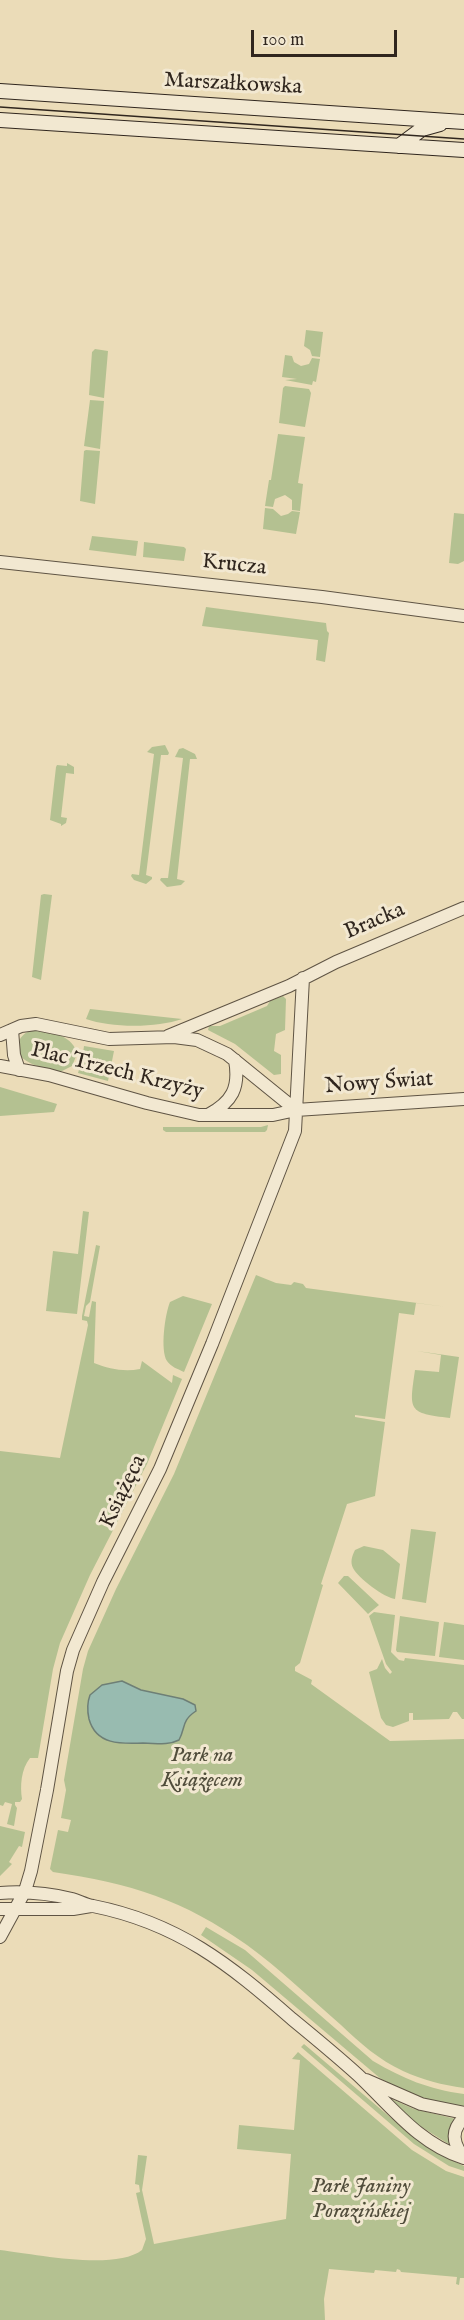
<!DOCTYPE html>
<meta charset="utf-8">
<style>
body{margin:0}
#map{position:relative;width:464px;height:2320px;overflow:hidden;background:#ebdcb8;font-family:"IM FELL English",serif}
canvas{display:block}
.scale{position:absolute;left:251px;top:30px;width:146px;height:27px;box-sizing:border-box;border:3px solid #30261e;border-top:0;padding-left:8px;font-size:18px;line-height:21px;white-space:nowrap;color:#30261e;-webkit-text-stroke:4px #f2e8d1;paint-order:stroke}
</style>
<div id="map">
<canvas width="464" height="2320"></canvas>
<div class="scale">100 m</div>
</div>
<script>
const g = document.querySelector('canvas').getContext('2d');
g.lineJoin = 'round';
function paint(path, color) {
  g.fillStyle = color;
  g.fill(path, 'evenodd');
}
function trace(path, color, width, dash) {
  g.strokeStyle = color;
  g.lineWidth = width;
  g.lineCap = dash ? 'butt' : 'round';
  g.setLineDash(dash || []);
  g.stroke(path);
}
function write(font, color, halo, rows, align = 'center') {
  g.font = font + ' "IM FELL English",serif';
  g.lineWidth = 6;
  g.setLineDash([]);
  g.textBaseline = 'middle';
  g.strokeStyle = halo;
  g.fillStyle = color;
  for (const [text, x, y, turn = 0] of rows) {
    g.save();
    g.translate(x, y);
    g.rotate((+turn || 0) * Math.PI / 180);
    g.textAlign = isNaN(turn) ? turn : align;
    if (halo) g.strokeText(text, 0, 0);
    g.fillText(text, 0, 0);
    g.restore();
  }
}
paint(new Path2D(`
 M306 330 323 332 320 357 312 356 310 350 304 346Z
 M95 349 108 351 104 398 89 395 92 352Z
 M285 355 292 356 294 362 301 366 309 364 312 358 320 359 316 382 313 381 312 385 285 380 297 379 282 377Z
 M285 386 309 389 311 393 305 427 279 423 283 388Z
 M90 400 104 401 100 449 84 446Z
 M278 434 305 437 298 483 303 484 300 511 292 510V500L285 495 275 499 273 507 265 506 269 480H271Z
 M86 450 100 451 95 504 80 501 84 451Z
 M265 508 273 509 281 516 288 514 292 511 300 512 296 534 263 529Z
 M454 513 464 514V561L458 564 449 563Z
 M92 536 138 541 136 556 89 550Z
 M144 542 184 547 186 549 184 561 143 557Z
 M206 607 326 623 327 631 329 633 325 662 316 660 318 640 202 626Z
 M165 745 169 753 168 755H161L146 875 152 877V879L146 884 134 880 131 876 132 874 139 875 154 754 147 752 152 747Z
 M183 748 195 754 197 759H190L177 879 185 881 181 885 167 887 160 880 161 878H168L183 758 175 757 179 749Z
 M67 763 74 767V774L66 773 61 817 67 818 66 823 61 826V824L50 820 56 767 57 765 67 766Z
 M44 894 52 895 41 980 32 977 41 895Z
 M283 996 286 999 285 1030 276 1034 274 1051 281 1055V1074L274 1075 235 1044 208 1030 209 1026H220L267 1006 270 1001Z
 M90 1009 182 1019C157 1028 111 1028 86 1019Z
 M30 1031C47 1029 74 1035 77 1054L72 1066 60 1072C46 1068 15 1064 18 1045 19 1038 24 1033 30 1031Z
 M84 1046 114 1051 108 1081 78 1073 82 1060Z
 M0 1087 57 1104 54 1112 0 1116Z
 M268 1125 267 1130 265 1132H166L163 1130V1127H261Z
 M83 1211 89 1212 77 1314 46 1311 53 1251 78 1254Z
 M96 1245 100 1246 90 1302 86 1306 84 1316 89 1317 92 1301 96 1302 94 1363C109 1369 124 1372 140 1369L142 1361 172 1383 173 1375 182 1379 147 1464 90 1575 60 1643 53 1669 38 1758H30C21 1769 20 1786 22 1799L20 1802H15V1805L17 1808 14 1826 7 1824 12 1804 5 1802 3 1806 0 1805V1451L60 1458 88 1325 87 1321 82 1320V1316Z
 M256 1275 276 1283 291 1285 294 1282 303 1284 306 1288 447 1307 416 1303 414 1315 399 1313 385 1419 355 1415V1417L385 1422 375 1496 347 1504 321 1584 323 1585 300 1663 295 1667V1671L312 1680 311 1684 390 1741 464 1739V2088C442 2085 423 2080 403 2071 379 2060 360 2043 341 2025 310 1998 280 1969 247 1945 184 1900 130 1883 53 1872L50 1869 58 1830 68 1832 71 1820 61 1818 66 1790 64 1780 83 1669 88 1651 116 1589 174 1474Z
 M183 1296 212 1304 184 1372C178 1369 171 1367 167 1361 160 1350 165 1314 170 1302Z
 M417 1351 459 1357 450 1418C408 1413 409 1411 415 1370L439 1372 441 1355Z
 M411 1529 436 1532 426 1603 402 1599Z
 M364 1546 383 1550 400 1564 395 1599C385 1598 358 1578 353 1568 350 1562 352 1556 355 1550Z
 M344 1576H348L379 1605 368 1614 338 1583Z
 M374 1612 395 1615 391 1652 399 1660 404 1661 405 1658 464 1665V1719H462L457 1712H453L449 1719 413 1720V1713H409V1721L393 1727 386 1725 381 1718 369 1672 377 1669 382 1659 385 1668 390 1674 392 1672 386 1664 369 1616Z
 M400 1616 439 1622 435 1656 397 1652 396 1650Z
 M444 1622 464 1625V1660L439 1657Z
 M0 1826 25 1832 22 1847 19 1846 9 1862 12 1864 0 1876Z
 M206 1927 245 1950 373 2061C404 2079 428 2089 464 2094V2107L420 2098 381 2079 252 1970 201 1935Z
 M304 2044 417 2140 445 2157 464 2166V2171L449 2166 414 2144 301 2047Z
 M298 2052 412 2150 446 2171 464 2177V2278H460L459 2285 456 2284 457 2277 401 2272 400 2270 397 2269 396 2272 375 2270 374 2273 329 2269 324 2299 325 2320H0V2250C34 2254 115 2271 142 2250L146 2239 136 2193 140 2192 139 2185 135 2184 138 2155 147 2156 142 2190 154 2244 286 2219 291 2154 237 2149 239 2125 294 2130 300 2060 292 2059Z
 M389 2098 414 2109 456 2119 449 2140 450 2145 417 2124 387 2099Z`), '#b4c191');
const water = new Path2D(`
 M122 1681 141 1690 183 1699 195 1705 196 1711C181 1721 186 1727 179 1740 167 1746 156 1743 143 1743 121 1744 96 1745 89 1719 87 1710 87 1703 90 1695L102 1685Z`);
paint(water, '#98bbb0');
trace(water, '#6e7f76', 1.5);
const tertiary = new Path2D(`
 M0 562 322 597 464 616
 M12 1030 14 1055 19 1070
 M0 1035 21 1026 36 1024 109 1039 174 1037 197 1040 227 1054 296 1110
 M168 1036 289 986 336 962 464 908
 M0 1066 49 1075 147 1103 199 1115H273L296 1110 464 1099
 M208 1115C232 1102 240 1088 235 1060
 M0 1893C25 1891 47 1893 72 1899 79 1901 86 1905 93 1906 178 1923 229 1964 292 2019 314 2037 337 2056 358 2075 391 2106 419 2144 464 2158
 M0 1909H73L91 1906
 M0 1937 25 1891 31 1871 47 1790 67 1671 73 1650 103 1582 160 1469 212 1344 295 1131 303 978
 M366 2080 421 2104 464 2113
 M464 2158C453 2144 450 2131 464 2118`);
const secondary = new Path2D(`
 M0 91 464 122
 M0 120 464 150
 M399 146 422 129 440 124`);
trace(tertiary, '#5f5444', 14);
trace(secondary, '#30261e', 16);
trace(tertiary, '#f2e8d1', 12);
trace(secondary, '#f2e8d1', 14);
trace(new Path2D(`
 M0 107 464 139`), '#30261e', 1.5);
write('22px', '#30261e', '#f2e8d1', [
 ["Marszałkowska",233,85,3],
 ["Krucza",234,566,6],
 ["Bracka",375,922,-23],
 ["Plac Trzech Krzyży",117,1072,14],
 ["Nowy Świat",379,1084,-4],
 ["Książęca",124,1492,-64]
]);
write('italic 22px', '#514d3b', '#f2e8d1', [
 ["Park na",202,1756],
 ["Książęcem",202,1781],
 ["Park Janiny",361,2187],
 ["Porazińskiej",361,2212]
]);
</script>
